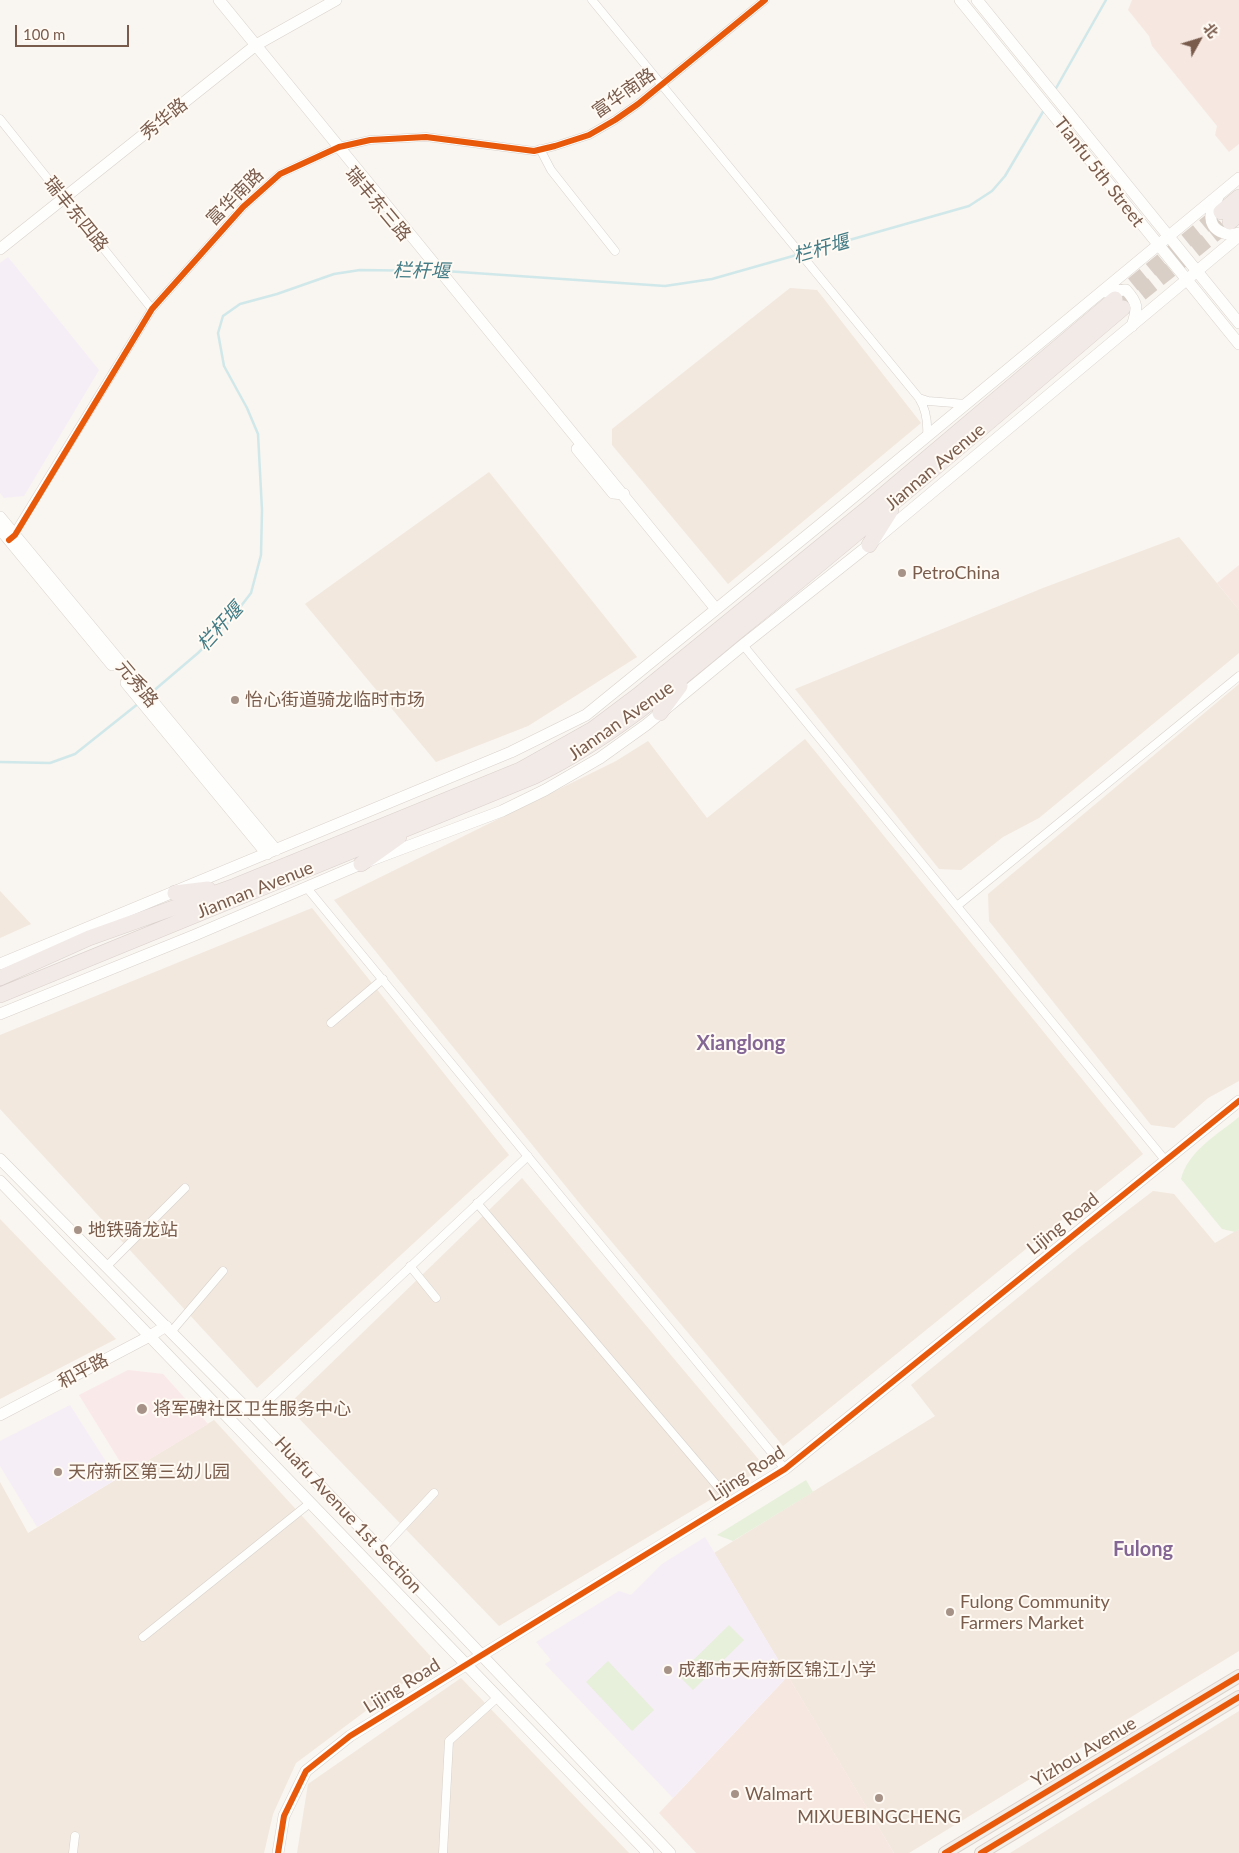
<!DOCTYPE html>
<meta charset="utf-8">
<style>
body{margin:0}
#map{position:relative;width:1239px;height:1853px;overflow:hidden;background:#f9f5f0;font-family:Lato,"Noto Sans SC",sans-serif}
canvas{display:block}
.north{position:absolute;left:1174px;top:15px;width:50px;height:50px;-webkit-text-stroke:4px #fffaf3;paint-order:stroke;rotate:51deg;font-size:14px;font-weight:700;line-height:20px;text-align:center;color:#7a5c4d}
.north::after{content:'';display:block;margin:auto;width:18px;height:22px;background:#7a5c4d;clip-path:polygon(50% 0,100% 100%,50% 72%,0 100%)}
.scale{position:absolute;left:15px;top:25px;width:114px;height:22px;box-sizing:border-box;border:2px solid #7a5c4d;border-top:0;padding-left:6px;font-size:15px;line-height:18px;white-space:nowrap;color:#7a5c4d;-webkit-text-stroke:4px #fffaf3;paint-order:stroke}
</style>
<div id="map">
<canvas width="1239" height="1853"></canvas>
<div class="north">北</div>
<div class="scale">100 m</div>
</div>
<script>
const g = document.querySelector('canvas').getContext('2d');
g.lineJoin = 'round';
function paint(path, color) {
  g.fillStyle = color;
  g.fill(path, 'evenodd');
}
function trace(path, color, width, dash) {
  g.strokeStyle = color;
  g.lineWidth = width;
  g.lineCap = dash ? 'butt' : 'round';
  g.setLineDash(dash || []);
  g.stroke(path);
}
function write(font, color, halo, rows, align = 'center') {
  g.font = font + ' Lato,"Noto Sans SC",sans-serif';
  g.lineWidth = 4;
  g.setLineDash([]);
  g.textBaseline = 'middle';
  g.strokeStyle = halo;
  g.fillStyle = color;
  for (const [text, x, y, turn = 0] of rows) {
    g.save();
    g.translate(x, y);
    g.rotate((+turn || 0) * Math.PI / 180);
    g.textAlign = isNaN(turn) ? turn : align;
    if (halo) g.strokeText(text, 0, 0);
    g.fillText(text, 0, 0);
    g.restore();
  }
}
paint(new Path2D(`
 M790 288 817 290 921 423 728 584 612 445V429Z
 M489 472 637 657 528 726 436 762 305 604Z
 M1179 537 1239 610V653L1039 818 1003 837 961 870 939 869 795 689 1043 588Z
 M1239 684V1081L1208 1098 1174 1128 1151 1125 989 921 988 894Z
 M805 739 1143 1154 783 1446 585 1210 334 900 616 761 648 741 707 818Z
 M0 891 31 924 0 938Z
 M312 908 509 1155 257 1388 0 1109V1035Z
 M522 1178 765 1467 499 1626 287 1406Z
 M1153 1191 1174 1194 1215 1243 1239 1229V1651L909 1853H894L714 1553 935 1416 911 1385 1080 1247Z
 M0 1219 116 1339 0 1399Z
 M214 1420 434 1660 296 1763 273 1814 264 1853H0V1482L28 1533Z
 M461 1678 629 1853H297L308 1784Z
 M1239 1711V1853H1010Z`), '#f2e8de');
paint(new Path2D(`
 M1132 0H1239V144L1229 152 1215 135 1217 126 1152 46 1149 36 1128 10Z
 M1239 565V610L1217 583Z
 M788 1676 894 1853H696L659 1813Z`), '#f6e8e1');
paint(new Path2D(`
 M8 257 99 370 24 496 4 498 0 493V263Z
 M70 1405 117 1479 37 1527 0 1466V1441Z
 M705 1537 788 1676 673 1798 545 1664 551 1660 536 1642 619 1591 631 1595 662 1564Z`), '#f6eef6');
paint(new Path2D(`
 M128 1370 163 1374 208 1424 127 1473 79 1395Z`), '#fae9e9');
paint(new Path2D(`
 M1239 1117V1229L1235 1232 1222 1229 1181 1179C1188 1151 1218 1134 1239 1117Z
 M806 1480 813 1492 733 1541 717 1535Z
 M729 1625 744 1640 693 1690 678 1675Z
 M608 1661 654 1710 632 1731 586 1682Z`), '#e7f0db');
trace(new Path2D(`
 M1055 90 1106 0
 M445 271 665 286 712 279 969 206 992 191 1005 176 1044 110
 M151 693 198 653 228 623 251 593 261 555 262 510 258 434 247 408 224 366 218 333 223 316 240 304 277 294 334 274 360 270 434 271
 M0 762 50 763 75 754 139 703`), '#d0e8ea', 2.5);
trace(new Path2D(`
 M1115 299 1221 212
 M1123 308 1230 222`), '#d9cfc7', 15, [15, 8]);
const street = new Path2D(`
 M592 0 919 398C926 409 928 423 927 437
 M0 119 152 309
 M540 149 551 170 615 251
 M919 398 928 401 966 404
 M12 537 152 309 243 207 280 174 339 147 370 140 426 137 534 151 555 146 589 135 615 120 638 104 765 0
 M743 645 1165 1160
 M307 888 785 1469
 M957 906 1239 676
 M331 1023 383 979
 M477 1203 731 1502
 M107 1266 185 1188
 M410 1266 436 1298
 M171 1332 223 1271
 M253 1415 528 1156
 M381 1550 434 1493
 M143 1637 310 1503
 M73 1853 75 1836
 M443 1853 449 1741 498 1697`);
const secondary = new Path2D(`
 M219 0 716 609
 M960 0 1239 344
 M977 0 1239 323
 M1218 197C1216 202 1212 209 1211 215 1209 231 1228 237 1239 233
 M0 249 256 45 336 0
 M1103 292 1126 290C1138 303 1138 308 1132 326
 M577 449 613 493 624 494
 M0 517 276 850
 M0 529 112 665
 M126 683 267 854
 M0 964 511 752 586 715 821 524 1239 178
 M0 1014 195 935 361 864 502 811 545 790 600 758 646 725 743 645 869 545 1239 236
 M0 1159 253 1415 670 1853
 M0 1181 648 1853
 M0 1415 150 1336 166 1326
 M278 1853 284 1816 306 1771 350 1736 785 1469 1239 1101`);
const primary = new Path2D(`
 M945 1853 1239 1676
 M981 1853 1239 1697`);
const highway = new Path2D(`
 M1221 212 1239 197
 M1230 222 1239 214
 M869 545 891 510
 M660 713 680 686
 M361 864 399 837
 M175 893 208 889
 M0 978 89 938 235 886 520 770 593 729 637 696 869 507 1115 299
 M0 995 535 776C613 738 676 682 743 627 872 523 997 415 1123 308`);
trace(street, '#d7d1cb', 9);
trace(secondary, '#d9d2cb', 12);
trace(primary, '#dad1cc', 14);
trace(highway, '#dad1cc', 16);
trace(street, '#fefefd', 8);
trace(secondary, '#fefefd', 11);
trace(primary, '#f3eee8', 12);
trace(highway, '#f2eae7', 15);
trace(new Path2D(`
 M9 540 15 535 152 309 243 207 280 174 339 147 370 140 426 137 534 151 555 146 589 135 615 120 638 104 765 0
 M278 1853 284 1816 306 1771 350 1736 785 1469 1239 1101
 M945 1853 1239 1676
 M981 1853 1239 1697`), '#e8590c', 6);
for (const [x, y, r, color] of [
 [902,573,5,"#a69286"],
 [235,700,5,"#a69286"],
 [78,1230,5,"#a69286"],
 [142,1409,6,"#a69286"],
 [58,1472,5,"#a69286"],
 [950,1612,5,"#a69286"],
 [668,1670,5,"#a69286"],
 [735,1794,5,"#a69286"],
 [879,1798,5,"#a69286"]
]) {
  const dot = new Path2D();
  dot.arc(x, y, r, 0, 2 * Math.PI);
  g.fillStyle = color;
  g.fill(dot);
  trace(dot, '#fffaf3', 2);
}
write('18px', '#7a5c4d', '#fffaf3', [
 ["富华南路",624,93,-35],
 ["秀华路",164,119,-39],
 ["Tianfu 5th Street",1099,172,52],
 ["富华南路",235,197,-45],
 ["瑞丰东三路",378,204,50],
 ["瑞丰东四路",76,214,51],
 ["Jiannan Avenue",935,467,-40],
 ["元秀路",137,684,50],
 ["Jiannan Avenue",621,721,-35],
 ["Jiannan Avenue",255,890,-22],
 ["Lijing Road",1063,1224,-39],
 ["和平路",83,1371,-28],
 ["Lijing Road",747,1474,-33],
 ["Huafu Avenue 1st Section",348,1515,47],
 ["Lijing Road",402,1686,-32],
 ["Yizhou Avenue",1084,1752,-31]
]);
write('18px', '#7a5c4d', '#fffaf3', [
 ["PetroChina",912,573],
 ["怡心街道骑龙临时市场",245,700],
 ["地铁骑龙站",88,1230],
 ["将军碑社区卫生服务中心",153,1409],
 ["天府新区第三幼儿园",68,1472],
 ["Fulong Community",960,1602],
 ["Farmers Market",960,1623],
 ["成都市天府新区锦江小学",678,1670],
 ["Walmart",745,1794],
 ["MIXUEBINGCHENG",879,1817,"center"]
], 'left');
write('italic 19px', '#437c86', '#fffaf3', [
 ["栏杆堰",821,249,-16],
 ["栏杆堰",421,271,1],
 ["栏杆堰",220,627,-48]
]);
write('bold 20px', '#846695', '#fffaf3', [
 ["Xianglong",741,1044],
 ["Fulong",1143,1550]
]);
</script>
